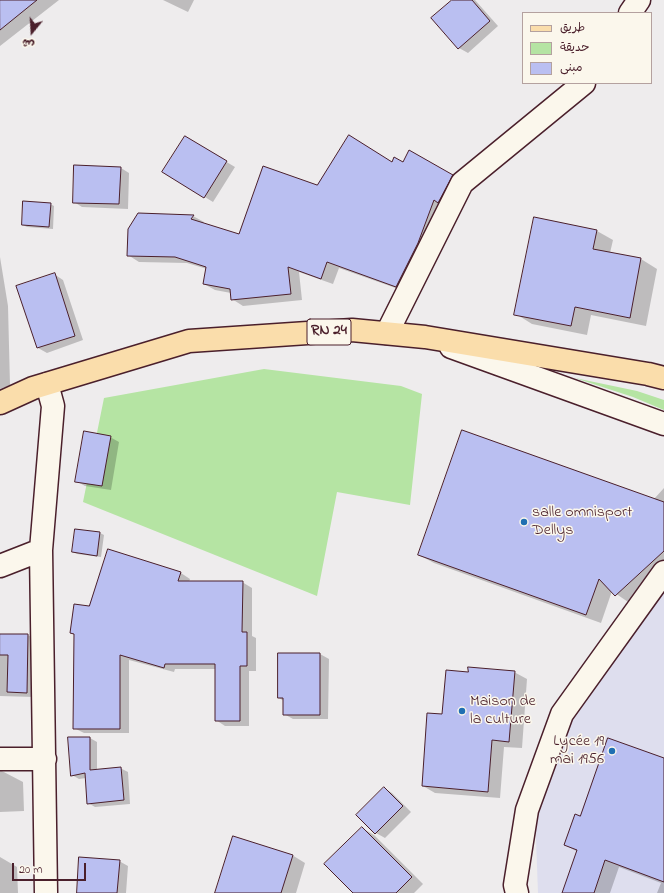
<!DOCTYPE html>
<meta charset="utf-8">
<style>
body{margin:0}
#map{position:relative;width:664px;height:893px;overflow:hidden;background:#eeeced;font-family:"Indie Flower","Playpen Sans Arabic",sans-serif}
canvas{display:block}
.legend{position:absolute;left:522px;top:12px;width:130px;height:72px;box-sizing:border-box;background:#fbf7ec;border:1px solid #b4a19f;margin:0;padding:5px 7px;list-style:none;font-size:12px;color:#4a1f2b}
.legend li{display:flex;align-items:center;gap:8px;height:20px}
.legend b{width:20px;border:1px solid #b4a19f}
.north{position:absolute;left:12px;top:12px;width:40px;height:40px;-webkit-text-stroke:3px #fbf7ec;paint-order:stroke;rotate:198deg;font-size:11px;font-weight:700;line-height:16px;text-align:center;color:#4a1f2b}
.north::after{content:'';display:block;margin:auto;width:14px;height:18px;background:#4a1f2b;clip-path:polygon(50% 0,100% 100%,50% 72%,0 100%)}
.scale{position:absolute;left:12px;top:863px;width:74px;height:18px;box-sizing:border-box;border:2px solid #4a1f2b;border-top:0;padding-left:5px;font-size:12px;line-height:14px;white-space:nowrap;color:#4a1f2b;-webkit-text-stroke:3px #fbf7ec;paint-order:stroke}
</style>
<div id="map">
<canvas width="664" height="893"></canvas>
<ul class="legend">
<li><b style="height:5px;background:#faddab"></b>طريق</li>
<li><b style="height:11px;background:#b5e4a3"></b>حديقة</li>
<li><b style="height:11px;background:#babff1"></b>مبنى</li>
</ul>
<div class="north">ش</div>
<div class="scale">20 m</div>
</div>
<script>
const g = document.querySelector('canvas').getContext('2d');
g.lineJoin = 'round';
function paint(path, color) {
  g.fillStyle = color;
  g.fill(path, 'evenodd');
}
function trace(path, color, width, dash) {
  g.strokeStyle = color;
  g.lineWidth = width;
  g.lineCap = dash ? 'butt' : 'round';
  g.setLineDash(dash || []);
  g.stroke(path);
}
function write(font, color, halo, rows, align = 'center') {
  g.font = font + ' "Indie Flower",sans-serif';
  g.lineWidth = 3;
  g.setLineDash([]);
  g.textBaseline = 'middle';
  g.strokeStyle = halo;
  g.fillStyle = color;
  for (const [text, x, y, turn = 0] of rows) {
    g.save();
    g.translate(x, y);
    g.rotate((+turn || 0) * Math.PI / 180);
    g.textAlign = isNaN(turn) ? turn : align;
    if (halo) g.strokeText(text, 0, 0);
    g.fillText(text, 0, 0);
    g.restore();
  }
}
paint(new Path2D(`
 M664 588V893H538L535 812 584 690Z`), '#dedeee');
paint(new Path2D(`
 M264 369 401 386 422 394 410 505 337 492 317 596 83 502 104 398Z
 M575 378 637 391 664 400V410L633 397Z`), '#b5e4a3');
paint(new Path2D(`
 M0 0H59L0 46Z
 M163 0H194L188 12Z
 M453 0H475L498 26 468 53 459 48 433 18Z
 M350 136 392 163H403L409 152 463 182 407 292 339 268 333 284 299 272 302 300 243 306 232 299 231 293 215 290 204 284 207 269 187 263 139 262 128 255 193 216 204 222 203 224 240 235 317 186Z
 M193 142 235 167 213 202 164 172Z
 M121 168 129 173 128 209 82 207 74 202Z
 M50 204 54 206 53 229 27 227 23 225Z
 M597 231 613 240 610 253 641 259 657 269 646 326 591 315 587 335 532 324 516 314Z
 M0 257 8 306 10 385 0 389Z
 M54 274 63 280 83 340 47 353 38 348 18 287Z
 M110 437 119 442 111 490 85 486 76 481Z
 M664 488V573L631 604 612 591 601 623 434 563 419 555 654 499Z
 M100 533 104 535 101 557 77 554 73 552Z
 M108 551 181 573 190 579 189 582H242L252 588V636L256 638V671H249V726H225L216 720V669H175L174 672 129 660V733H84L74 728 75 635 71 633 89 607Z
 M0 635H28L36 640 34 697 0 696Z
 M320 654 329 659 328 719H293L284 714V701L279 698Z
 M514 672 527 679 522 748 504 747 500 798 435 793 423 786 469 673Z
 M90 738 97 742V770L120 768 128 772 130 804 95 807 88 803 86 778 79 779 72 775Z
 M664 759V893H657L661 883 619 867 610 893H563L578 852 565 845 580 817Z
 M0 770 23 782 24 811 0 812Z
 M384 788 392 793 411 812 385 838 376 833 358 815Z
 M362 828 374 835 423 884 414 893H355Z
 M292 855 305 863 296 893H216Z
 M0 857 17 867 18 893H0Z
 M119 861 128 866 126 893H78Z`), '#0003');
const building = new Path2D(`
 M0 0H37L0 30Z
 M452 0H472L490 21 458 49 431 18Z
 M349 135 392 162 394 157 403 162 409 150 453 175 438 203 434 200 418 243 396 287 327 262 321 279 288 267 291 294 231 300 230 289 203 284 206 267 175 257 127 256 128 229 138 213 194 215 191 219 239 234 263 166 317 185Z
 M185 136 227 161 204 198 162 172Z
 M74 165 121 167 119 204 73 203Z
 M23 201 51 203 49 227 22 225Z
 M534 217 597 230 593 249 641 258 630 318 575 307 571 326 514 315Z
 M55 273 75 336 37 348 16 286Z
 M462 430 664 502V551L615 596 599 579 586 615 418 555Z
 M84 431 111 436 102 486 75 482Z
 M75 529 100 532 97 556 72 552Z
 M108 549 181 572 178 581H243L242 632H247V666H240V721H215V664H165L164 668 120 655V729H73L74 634 70 633 74 604 89 606Z
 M0 634H28L27 693 7 692 8 655H0Z
 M278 653H320V715H283V698H278Z
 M468 667 515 671 509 742 492 740 488 792 422 786 427 713 442 714 446 670 468 672Z
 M68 737H90V770L121 767 124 800 87 804 85 773 71 776Z
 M608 738 664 758V882L605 860 594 893H562L577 850 564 845 575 814 580 816Z
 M384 787 403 806 375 834 356 815Z
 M362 827 412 877 396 893H353L324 864Z
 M233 836 293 855 281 893H215Z
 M79 857 120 860 117 893H77Z`);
paint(building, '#babff1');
trace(building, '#4a1f2b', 1);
const street = new Path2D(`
 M630 13 639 0
 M387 333 462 183 584 83
 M451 347 664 424
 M0 566 41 550
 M0 759H45
 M46 893 41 550 53 406 47 384
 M517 893 515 885 527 810 562 714 664 572`);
const primary = new Path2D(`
 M0 403 33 388 189 341 352 330 425 337 648 374 664 378`);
trace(street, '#4a1f2b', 25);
trace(primary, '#4a1f2b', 25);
trace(street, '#fbf7ec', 22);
trace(primary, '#faddab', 22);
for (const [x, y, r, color] of [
 [524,522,4,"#1f6fb2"],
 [462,711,4,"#1f6fb2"],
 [612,751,4,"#1f6fb2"]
]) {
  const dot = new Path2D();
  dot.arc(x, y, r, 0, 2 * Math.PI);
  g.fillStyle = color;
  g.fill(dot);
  trace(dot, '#fbf7ec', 1.5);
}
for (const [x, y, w] of [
 [329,332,44]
]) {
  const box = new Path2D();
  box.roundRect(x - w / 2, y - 13, w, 26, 3);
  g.fillStyle = '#fbf7ec';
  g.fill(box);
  trace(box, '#4a1f2b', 1);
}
write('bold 15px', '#4a1f2b', null, [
 ["RN 24",329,332]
]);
write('16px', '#4a1f2b', '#fbf7ec', [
 ["salle omnisport",532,513],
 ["Dellys",532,531],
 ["Maison de",470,702],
 ["la culture",470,720],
 ["Lycée 19",604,742,"right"],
 ["mai 1956",604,760,"right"]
], 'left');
</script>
